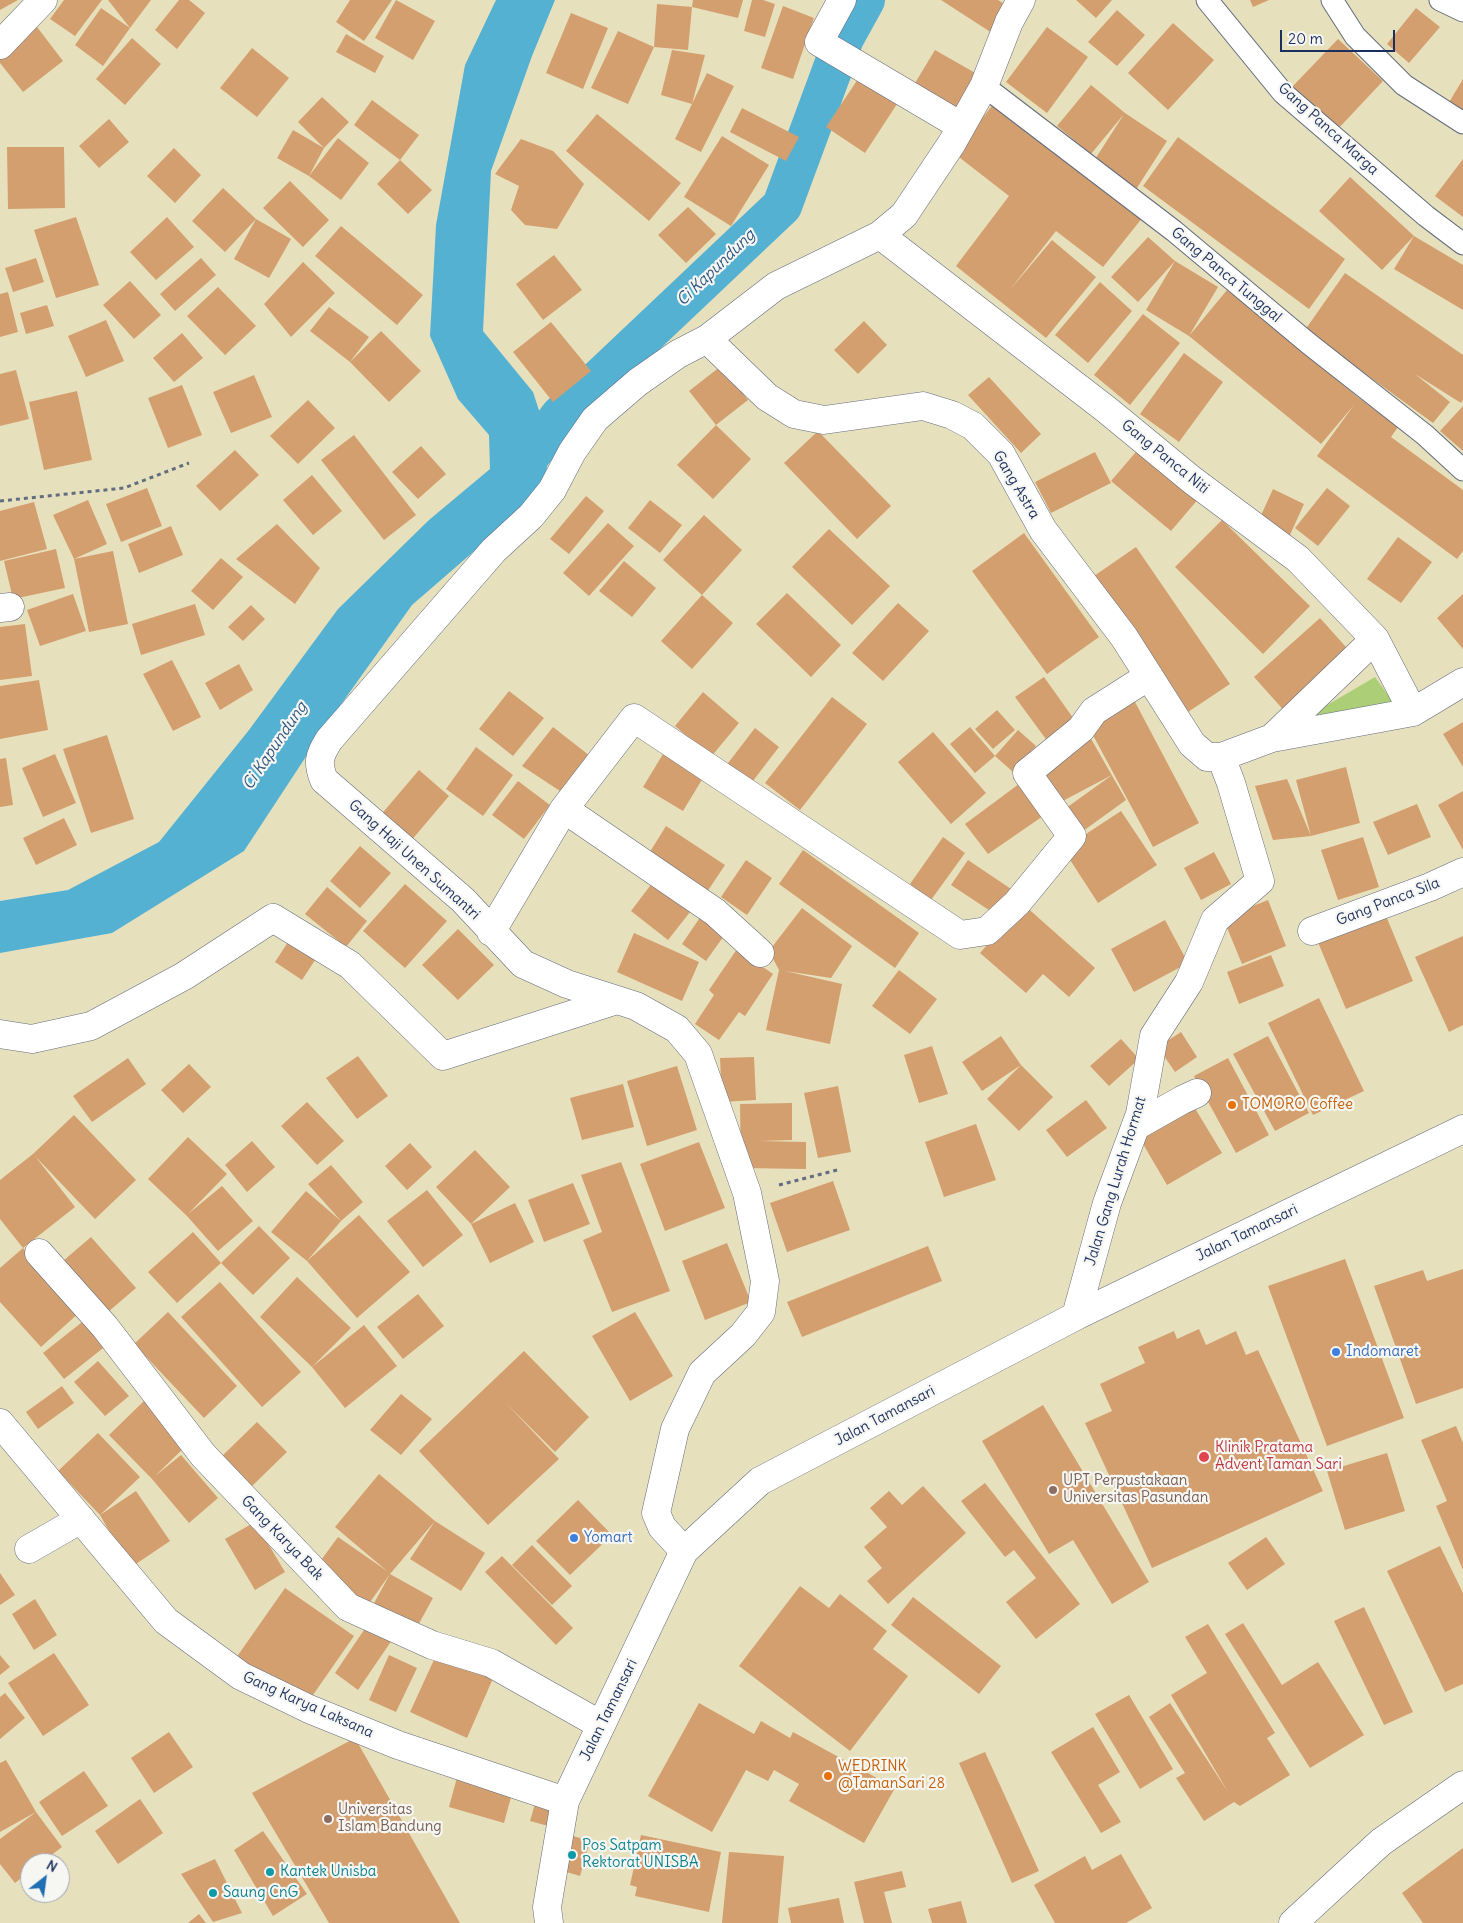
<!DOCTYPE html>
<style>
body{margin:0}
#map{position:relative;width:1463px;height:1923px;overflow:hidden;background:#e7e0bd;font-family:Delius,sans-serif}
canvas{display:block}
.north{position:absolute;left:20px;top:1853px;width:50px;height:50px;box-sizing:border-box;background:#f6f6f2;border:1px solid #9ea6b7;border-radius:50%;rotate:30deg;font-size:14px;font-weight:700;line-height:20px;text-align:center;color:#1b2f5e}
.north::after{content:'';display:block;margin:auto;width:18px;height:22px;background:#1f6fb2;clip-path:polygon(50% 0,100% 100%,50% 72%,0 100%)}
.scale{position:absolute;left:1280px;top:30px;width:115px;height:22px;box-sizing:border-box;border:2px solid #1b2f5e;border-top:0;padding-left:6px;font-size:15px;line-height:18px;white-space:nowrap;color:#1b2f5e;-webkit-text-stroke:4px #f6f6f2;paint-order:stroke}
</style>
<div id="map">
<canvas width="1463" height="1923"></canvas>
<div class="north">N</div>
<div class="scale">20 m</div>
</div>
<script>
const g = document.querySelector('canvas').getContext('2d');
g.lineJoin = 'round';
function paint(path, color) {
  g.fillStyle = color;
  g.fill(path, 'evenodd');
}
function trace(path, color, width, dash) {
  g.strokeStyle = color;
  g.lineWidth = width;
  g.lineCap = dash ? 'butt' : 'round';
  g.setLineDash(dash || []);
  g.stroke(path);
}
function write(font, color, halo, rows, align = 'center') {
  g.font = font + ' Delius,sans-serif';
  g.lineWidth = 4.5;
  g.setLineDash([]);
  g.textBaseline = 'middle';
  g.strokeStyle = halo;
  g.fillStyle = color;
  for (const [text, x, y, turn = 0] of rows) {
    g.save();
    g.translate(x, y);
    g.rotate((+turn || 0) * Math.PI / 180);
    g.textAlign = isNaN(turn) ? turn : align;
    if (halo) g.strokeText(text, 0, 0);
    g.fillText(text, 0, 0);
    g.restore();
  }
}
paint(new Path2D(`
 M1375 677 1398 709 1300 721Z`), '#abce77');
paint(new Path2D(`
 M496 0H555L532 56 491 171 483 331 533 392 548 438 546 489 412 605 332 717 244 851 112 933 0 953V901L68 890 159 842 249 730 338 609 429 520 490 469 489 435 458 399 430 336 436 225 465 65Z`), '#54b1d2');
trace(new Path2D(`
 M513 478 560 416 782 206 844 38 865 0`), '#54b1d2', 40);
paint(new Path2D(`
 M0 0H18L0 10Z
 M64 0H102L75 36 50 19Z
 M108 0H151L130 28Z
 M179 0H189L205 13 177 49 155 30Z
 M350 0H392L364 41 336 22Z
 M396 0 435 21 413 60 375 38Z
 M693 0H743L738 18 692 7Z
 M752 0H763L775 4 765 37 744 31Z
 M941 0H998L1009 7 992 33Z
 M1076 0H1112L1096 18Z
 M1250 0H1269L1253 7Z
 M657 4 692 7 688 50 654 47Z
 M783 6 814 18 793 79 761 68Z
 M101 8 130 28 103 66 75 45Z
 M1416 8 1440 27 1409 63 1387 44Z
 M1117 10 1145 35 1117 66 1088 42Z
 M571 13 608 28 583 89 546 73Z
 M34 23 63 61 23 92 0 63V49Z
 M1173 23 1214 60 1168 110 1128 73Z
 M1047 27 1088 57 1047 113 1006 82Z
 M618 31 654 47 628 104 591 88Z
 M346 34 384 56 375 73 336 52Z
 M132 38 161 64 125 105 96 79Z
 M1338 39 1383 81 1337 130 1292 87Z
 M252 48 289 78 257 117 220 88Z
 M672 50 705 55 692 104 661 95Z
 M935 50 984 78 962 117 912 88Z
 M707 73 734 86 701 152 675 139Z
 M858 79 897 104 865 153 826 127Z
 M1463 79V113L1448 104Z
 M1091 85 1125 113 1167 141 1135 191 1092 164 1124 114 1091 154 1057 126Z
 M322 97 349 122 324 148 298 122Z
 M372 100 419 135 400 160 354 125Z
 M994 103 1143 217 1103 267 1056 231 1009 291 1052 240 1096 277 1046 338 956 266 1009 196 955 154Z
 M742 108 799 137 786 161 730 132Z
 M597 114 681 183 649 221 566 151Z
 M109 119 129 142 99 168 79 146Z
 M293 130 324 148 309 176 277 158Z
 M722 136 769 165 731 226 684 197Z
 M1178 137 1345 259 1309 309 1143 186Z
 M338 138 369 163 341 200 309 176Z
 M521 139 553 151 584 184 557 229 525 225 511 210 519 186 495 174Z
 M7 147H64L65 208 8 209Z
 M174 148 201 175 175 203 147 176Z
 M1463 159V217L1435 196Z
 M400 160 432 190 408 214 377 184Z
 M1350 177 1414 236 1382 270 1319 211Z
 M290 181 329 220 303 247 263 208Z
 M223 188 256 219 291 239 269 278 234 259 256 219 225 252 192 221Z
 M688 207 716 234 686 263 658 235Z
 M76 217 99 285 56 298 34 230Z
 M167 217 194 247 156 280 130 252Z
 M341 226 423 295 397 325 315 256Z
 M1414 236 1463 265V310L1394 269Z
 M1148 237 1175 261 1138 302 1111 277Z
 M554 255 582 290 543 320 516 284Z
 M36 258 44 282 13 292 5 268Z
 M201 258 216 275 175 311 160 294Z
 M1175 261 1218 287 1189 336 1146 310Z
 M303 262 335 293 291 337 264 304Z
 M1345 273 1463 355V400L1461 403 1415 374 1450 402 1433 423 1305 330Z
 M130 281 161 315 134 339 103 305Z
 M1100 282 1132 311 1088 363 1055 335Z
 M218 287 256 326 225 355 187 316Z
 M1227 290 1359 398 1398 427 1391 437 1463 490V551L1457 559 1317 456 1354 405 1321 444 1189 336Z
 M8 292 18 332 0 337V294Z
 M47 305 54 326 26 334 20 313Z
 M329 307 369 337 350 362 310 331Z
 M1143 314 1180 343 1130 405 1094 375Z
 M106 320 124 361 86 377 68 336Z
 M864 321 887 345 858 374 834 350Z
 M551 322 591 371 553 402 513 352Z
 M381 331 421 371 389 402 350 362Z
 M182 333 203 358 174 382 153 358Z
 M1184 353 1223 382 1179 442 1140 414Z
 M721 366 748 400 716 425 689 391Z
 M16 370 29 419 0 426V374Z
 M254 375 272 417 231 433 213 392Z
 M989 377 1041 434 1021 453 968 395Z
 M182 385 202 435 168 448 148 398Z
 M77 391 92 460 44 470 29 402Z
 M308 400 335 428 298 464 270 436Z
 M1463 406V451L1440 431Z
 M716 425 751 459 713 499 677 465Z
 M818 431 891 506 857 539 784 463Z
 M354 435 416 515 384 540 321 460Z
 M421 446 446 474 418 499 392 472Z
 M1141 446 1200 497 1171 531 1111 481Z
 M235 450 259 475 220 511 196 486Z
 M1095 452 1111 483 1051 513 1035 482Z
 M312 475 342 511 313 535 283 500Z
 M147 488 162 526 121 542 106 504Z
 M1327 488 1350 506 1318 546 1295 528Z
 M1273 489 1304 504 1289 537 1258 522Z
 M586 496 604 511 569 554 550 539Z
 M88 500 107 544 74 559 113 551 128 624 89 632 74 559 53 515Z
 M650 500 682 525 660 553 628 528Z
 M34 502 47 549 0 561V511Z
 M704 515 742 550 702 595 663 560Z
 M1222 520 1310 606 1263 654 1175 567Z
 M608 523 634 546 589 596 563 573Z
 M277 524 320 568 295 604 236 559Z
 M171 526 183 555 139 573 128 544Z
 M829 529 890 586 852 625 792 567Z
 M1024 533 1099 637 1047 674 972 571Z
 M1398 537 1432 562 1401 603 1367 579Z
 M1136 547 1230 684 1188 712 1094 576Z
 M56 549 65 588 13 599 4 561Z
 M221 558 243 577 213 610 191 591Z
 M624 561 656 588 632 617 599 591Z
 M787 593 841 645 811 677 756 624Z
 M73 594 86 631 40 646 27 610Z
 M1463 594V649L1437 618Z
 M702 595 733 623 692 669 661 641Z
 M898 603 929 631 883 681 852 653Z
 M195 604 205 635 141 655 132 624Z
 M251 605 265 619 243 641 228 627Z
 M1320 618 1354 656 1288 715 1254 677Z
 M25 624 32 676 0 680V627Z
 M172 660 201 717 173 731 143 674Z
 M239 664 253 690 220 710 205 683Z
 M1044 677 1076 722 1048 742 1015 697Z
 M39 680 48 730 0 739V686Z
 M509 691 544 718 513 756 479 729Z
 M703 692 739 723 711 757 675 726Z
 M832 697 867 724 800 810 765 783Z
 M1134 700 1199 823 1153 847 1087 724Z
 M997 710 1015 730 993 749 975 729Z
 M1463 722V767L1443 734Z
 M553 727 590 756 560 791 522 766Z
 M970 727 995 756 975 773 950 744Z
 M755 728 779 747 749 786 725 767Z
 M1018 730 1036 746 1013 772 995 756Z
 M933 732 986 793 951 824 898 762Z
 M107 735 134 819 91 833 63 749Z
 M1090 737 1126 800 1079 834 1062 811 1112 775 1057 804 1032 770Z
 M476 747 513 775 483 816 446 789Z
 M55 754 76 803 43 817 22 768Z
 M663 754 703 778 683 811 643 787Z
 M6 758 13 805 0 807V759Z
 M1346 767 1360 823 1311 836 1296 780Z
 M419 770 449 796 410 842 379 817Z
 M1287 779 1311 836 1273 840 1255 786Z
 M518 781 550 805 524 839 492 815Z
 M1023 781 1046 814 988 854 965 824Z
 M1463 791V850L1438 805Z
 M1417 804 1431 837 1388 855 1373 822Z
 M1121 811 1157 865 1098 903 1063 849Z
 M64 818 77 845 36 865 23 838Z
 M666 826 725 865 707 892 648 855Z
 M943 837 965 853 931 900 910 884Z
 M1363 837 1379 887 1338 900 1321 850Z
 M360 846 391 873 360 908 330 881Z
 M803 850 919 933 895 968 779 884Z
 M1214 852 1231 884 1201 900 1184 868Z
 M746 860 772 878 747 915 721 897Z
 M968 860 1014 891 998 916 951 885Z
 M656 878 694 907 668 940 631 911Z
 M405 884 447 921 405 968 363 931Z
 M327 887 367 921 346 947 305 914Z
 M1268 900 1286 946 1242 964 1223 918Z
 M1023 904 1095 968 1069 997 1043 974 1026 993 980 953Z
 M802 908 852 946 831 978 785 971 842 984 830 1044 766 1030 779 970 769 951Z
 M1384 911 1413 981 1346 1009 1317 940Z
 M701 916 726 933 706 961 682 944Z
 M1165 920 1188 963 1134 992 1111 949Z
 M458 929 494 965 458 1000 422 965Z
 M634 933 699 962 682 1001 617 972Z
 M292 936 319 954 302 980 275 962Z
 M1463 936V1025L1449 1032 1415 957Z
 M737 949 773 974 745 1016 739 1012 719 1040 695 1024 714 995 709 990Z
 M1271 955 1284 986 1239 1004 1227 972Z
 M899 970 937 999 910 1034 872 1006Z
 M1319 998 1364 1091 1313 1115 1268 1023Z
 M1181 1032 1197 1057 1175 1072 1158 1047Z
 M1001 1036 1021 1065 982 1091 962 1062Z
 M1268 1036 1309 1113 1275 1131 1233 1054Z
 M1121 1039 1139 1059 1109 1086 1090 1066Z
 M932 1046 948 1094 919 1103 904 1055Z
 M358 1056 388 1096 357 1119 326 1078Z
 M754 1057 756 1100 722 1102 720 1058Z
 M128 1058 146 1084 92 1122 73 1096Z
 M1228 1058 1269 1135 1236 1153 1194 1076Z
 M189 1064 211 1087 183 1113 161 1090Z
 M1021 1065 1053 1097 1019 1131 987 1099Z
 M677 1066 697 1130 647 1146 627 1081Z
 M623 1084 634 1127 582 1140 570 1098Z
 M838 1086 851 1152 818 1158 804 1093Z
 M1086 1100 1107 1128 1067 1157 1046 1130Z
 M307 1102 344 1141 317 1165 281 1126Z
 M792 1103V1140L760 1141 806 1142V1169L741 1168 740 1104Z
 M1193 1105 1222 1153 1167 1185 1139 1137Z
 M74 1115 136 1180 95 1219 35 1156 75 1207 23 1248 0 1219V1180L33 1154Z
 M976 1124 996 1180 944 1197 925 1142Z
 M188 1137 227 1174 188 1214 222 1186 253 1221 218 1251 187 1216 148 1179Z
 M252 1141 275 1167 247 1192 225 1165Z
 M699 1142 725 1208 665 1231 640 1164Z
 M410 1143 432 1167 407 1190 385 1166Z
 M475 1150 510 1187 471 1224 436 1187Z
 M621 1162 670 1291 612 1312 583 1240 602 1232 581 1175Z
 M331 1165 363 1202 341 1221 308 1184Z
 M833 1181 850 1230 787 1252 770 1203Z
 M573 1183 590 1224 544 1242 528 1200Z
 M427 1190 463 1235 423 1267 387 1221Z
 M306 1191 341 1221 307 1261 271 1232Z
 M515 1203 534 1242 490 1263 471 1224Z
 M359 1215 410 1272 357 1318 307 1261Z
 M259 1226 290 1258 253 1295 221 1263Z
 M193 1232 221 1263 177 1303 148 1272Z
 M91 1237 136 1288 101 1318 56 1267Z
 M727 1243 751 1302 705 1320 682 1261Z
 M928 1246 942 1281 802 1337 787 1302Z
 M23 1248 80 1312 41 1347 0 1302V1268Z
 M1345 1259 1404 1418 1327 1446 1268 1286Z
 M1463 1269V1388L1416 1404 1374 1286 1423 1270 1427 1281Z
 M297 1277 351 1328 312 1367 364 1325 397 1366 345 1408 312 1367 260 1317Z
 M220 1282 301 1372 262 1407 181 1317Z
 M418 1294 444 1326 403 1359 377 1327Z
 M168 1312 237 1386 204 1418 134 1344Z
 M635 1312 673 1376 630 1401 592 1336Z
 M91 1315 112 1341 64 1379 43 1353Z
 M1199 1329 1206 1345 1236 1331 1246 1355 1258 1350 1323 1491 1152 1568 1085 1423 1112 1411 1100 1384 1145 1363 1138 1347 1174 1331 1177 1339Z
 M524 1351 589 1417 555 1452 506 1403 559 1459 488 1525 419 1451Z
 M98 1361 129 1396 105 1416 74 1382Z
 M62 1386 74 1403 38 1429 26 1412Z
 M401 1394 432 1419 401 1455 370 1430Z
 M145 1400 188 1444 155 1476 181 1455 218 1498 189 1523 152 1479 109 1435Z
 M1043 1405 1149 1582 1112 1604 1073 1540 1049 1554 982 1441Z
 M257 1422 287 1452 250 1488 220 1458Z
 M1456 1426 1463 1443V1570L1436 1506 1447 1501 1421 1440Z
 M98 1433 140 1477 100 1515 58 1471Z
 M1387 1453 1405 1511 1345 1530 1327 1471Z
 M379 1474 435 1521 485 1553 461 1591 410 1559 435 1521 390 1574 368 1605 316 1567 338 1537 387 1571 335 1527Z
 M985 1483 1080 1604 1036 1639 1006 1602 1036 1578 1014 1550 1005 1557 961 1501Z
 M923 1486 966 1533 888 1604 867 1581 882 1568 864 1547 887 1527 870 1508 889 1491 902 1505Z
 M136 1491 170 1541 130 1568 100 1515Z
 M578 1500 612 1535 570 1575 536 1541Z
 M255 1522 285 1572 255 1590 225 1539Z
 M1266 1537 1285 1564 1247 1590 1228 1563Z
 M532 1545 572 1586 552 1605 512 1565Z
 M1440 1546 1463 1593V1684L1445 1692 1387 1571Z
 M502 1556 573 1628 556 1645 485 1572Z
 M0 1573 15 1595 0 1605Z
 M390 1574 433 1598 416 1629 373 1605Z
 M800 1586 829 1608 840 1594 887 1631 873 1649 908 1676 850 1751 739 1666Z
 M285 1588 354 1636 306 1705 236 1658Z
 M913 1597 1001 1666 979 1694 891 1625Z
 M35 1599 57 1635 34 1650 12 1614Z
 M1364 1607 1413 1712 1384 1725 1334 1621Z
 M1243 1623 1282 1685 1318 1662 1364 1735 1310 1768 1225 1634Z
 M368 1624 392 1640 358 1690 335 1673Z
 M1208 1624 1275 1733 1267 1738 1290 1775 1240 1806 1234 1802 1204 1821 1176 1778 1185 1773 1149 1717 1170 1703 1228 1792 1171 1695 1207 1673 1185 1637Z
 M438 1651 494 1676 467 1738 410 1712Z
 M54 1653 89 1705 43 1736 8 1683Z
 M0 1655 10 1667 0 1675Z
 M389 1655 417 1668 396 1712 369 1700Z
 M5 1693 25 1718 0 1739V1697Z
 M1129 1695 1173 1769 1140 1789 1095 1714Z
 M699 1703 754 1734 761 1721 790 1738 793 1732 895 1788 864 1843 789 1801 799 1784 774 1770 768 1781 746 1770 712 1832 648 1796Z
 M1093 1727 1120 1772 1098 1785 1121 1822 1101 1833 1051 1752Z
 M169 1732 193 1767 154 1793 131 1758Z
 M355 1738 460 1923H329L252 1793Z
 M985 1752 1039 1871 1012 1883 959 1763Z
 M6 1760 36 1812 62 1847 41 1863H30V1871L15 1883 0 1864V1839L36 1812 0 1832V1763Z
 M459 1770 514 1786 504 1823 449 1807Z
 M84 1771 108 1806 62 1836 39 1802Z
 M537 1797 559 1803 552 1827 530 1821Z
 M140 1799 163 1833 118 1864 95 1831Z
 M263 1831 307 1894 273 1916 234 1850Z
 M563 1833 590 1841 580 1876 553 1868Z
 M641 1835 721 1852 709 1912 635 1896 637 1887 630 1885Z
 M1463 1848V1923H1423L1402 1893Z
 M729 1852 784 1856 778 1923H722Z
 M1121 1854 1152 1908 1126 1923H1055L1034 1885 1085 1856 1092 1870Z
 M215 1859 242 1913 213 1922 181 1874Z
 M902 1871 906 1887 884 1892 892 1923H864L854 1882Z
 M839 1898 844 1923H791L788 1908Z
 M961 1901 967 1923H932L928 1909Z
 M199 1914 206 1923H188Z`), '#d49f6e');
const lane = new Path2D(`
 M1207 0 1283 93 1426 216 1463 244
 M1332 0 1355 36 1404 85 1463 123
 M1440 0 1463 11
 M984 86 1174 231 1308 343 1425 435 1463 470`);
const street = new Path2D(`
 M842 0 819 42 961 126
 M0 45 43 0
 M880 235 1107 410 1192 480 1298 559 1375 639 1413 712
 M707 339 767 397 794 414 824 420 923 406 952 415 973 426 1001 454 1043 530 1124 637 1192 744 1207 757H1221L1272 738 1375 639
 M0 608 10 607
 M1272 738 1413 712 1463 682
 M564 809 715 912 760 953
 M1312 931 1430 887 1463 872
 M491 932 564 809 634 718 960 935 987 931 1017 903 1072 836 1027 773 1081 729 1094 711 1149 676
 M0 1034 32 1039 91 1026 184 976 273 918 350 965 443 1056 617 1000
 M1136 1126 1182 1100 1197 1093
 M39 1253 105 1327 203 1455 348 1607 432 1645 491 1663 601 1725
 M1076 1316 1107 1203 1140 1114 1154 1036 1189 982 1215 920 1260 881 1231 783 1221 757
 M0 1423 166 1621 241 1676 309 1709 398 1745 565 1801
 M29 1549 81 1519
 M684 1551 662 1527 656 1513 675 1429 702 1373 743 1335 761 1312 765 1281 747 1193 698 1054 677 1029 636 1006 567 984 523 964 463 900 324 780C317 762 319 756 329 740L494 550 531 516 552 490 572 452 595 419 638 382 678 354 707 339 776 286 880 235 904 215 952 143 984 86 1009 22 1021 0
 M1293 1923 1381 1842 1463 1785`);
const secondary = new Path2D(`
 M549 1923 547 1907 565 1801 684 1551 760 1481 1076 1316 1463 1129`);
trace(lane, '#626d7f', 23);
trace(street, '#626d7f', 29);
trace(secondary, '#626d7f', 29);
trace(new Path2D(`
 M0 501 124 488 189 463
 M779 1185 841 1169`), '#626d7f', 3, [4, 4]);
trace(lane, '#fff', 21);
trace(street, '#fff', 28);
trace(secondary, '#fff', 28);
for (const [x, y, r, color] of [
 [1232,1105,5,"#e8710a"],
 [1336,1352,5,"#3f7fe0"],
 [1204,1457,6,"#e0444e"],
 [1053,1490,5,"#8d6e63"],
 [574,1538,5,"#3f7fe0"],
 [828,1776,5,"#e8710a"],
 [328,1819,5,"#8d6e63"],
 [572,1855,5,"#0f9aa8"],
 [270,1872,5,"#0f9aa8"],
 [213,1893,5,"#0f9aa8"]
]) {
  const dot = new Path2D();
  dot.arc(x, y, r, 0, 2 * Math.PI);
  g.fillStyle = color;
  g.fill(dot);
  trace(dot, '#f6f6f2', 2);
}
write('15px', '#1b2f5e', '#f6f6f2', [
 ["Gang Panca Marga",1328,129,42],
 ["Gang Panca Tunggal",1226,275,40],
 ["Gang Panca Niti",1165,457,39],
 ["Gang Astra",1016,485,59],
 ["Gang Haji Unen Sumantri",414,860,42],
 ["Gang Panca Sila",1388,902,-21],
 ["Jalan Gang Lurah Hormat",1116,1181,-73],
 ["Jalan Tamansari",1247,1233,-26],
 ["Jalan Tamansari",885,1416,-28],
 ["Gang Karya Bak",282,1538,46],
 ["Gang Karya Laksana",308,1705,24],
 ["Jalan Tamansari",609,1710,-64]
]);
write('15px', '#c56008', '#f6f6f2', [
 ["TOMORO Coffee",1242,1105],
 ["WEDRINK",838,1767],
 ["@TamanSari 28",838,1784]
], 'left');
write('15px', '#366cbe', '#f6f6f2', [
 ["Indomaret",1346,1352],
 ["Yomart",584,1538]
], 'left');
write('15px', '#be3a42', '#f6f6f2', [
 ["Klinik Pratama",1215,1448],
 ["Advent Taman Sari",1215,1465]
], 'left');
write('15px', '#785e54', '#f6f6f2', [
 ["UPT Perpustakaan",1063,1481],
 ["Universitas Pasundan",1063,1498],
 ["Universitas",338,1810],
 ["Islam Bandung",338,1827]
], 'left');
write('15px', '#0d838f', '#f6f6f2', [
 ["Pos Satpam",582,1846],
 ["Rektorat UNISBA",582,1863],
 ["Kantek Unisba",280,1872],
 ["Saung CnG",223,1893]
], 'left');
write('italic 16px', '#2c5681', '#f6f6f2', [
 ["Ci Kapundung",716,268,-44],
 ["Ci Kapundung",275,746,-56]
]);
</script>
